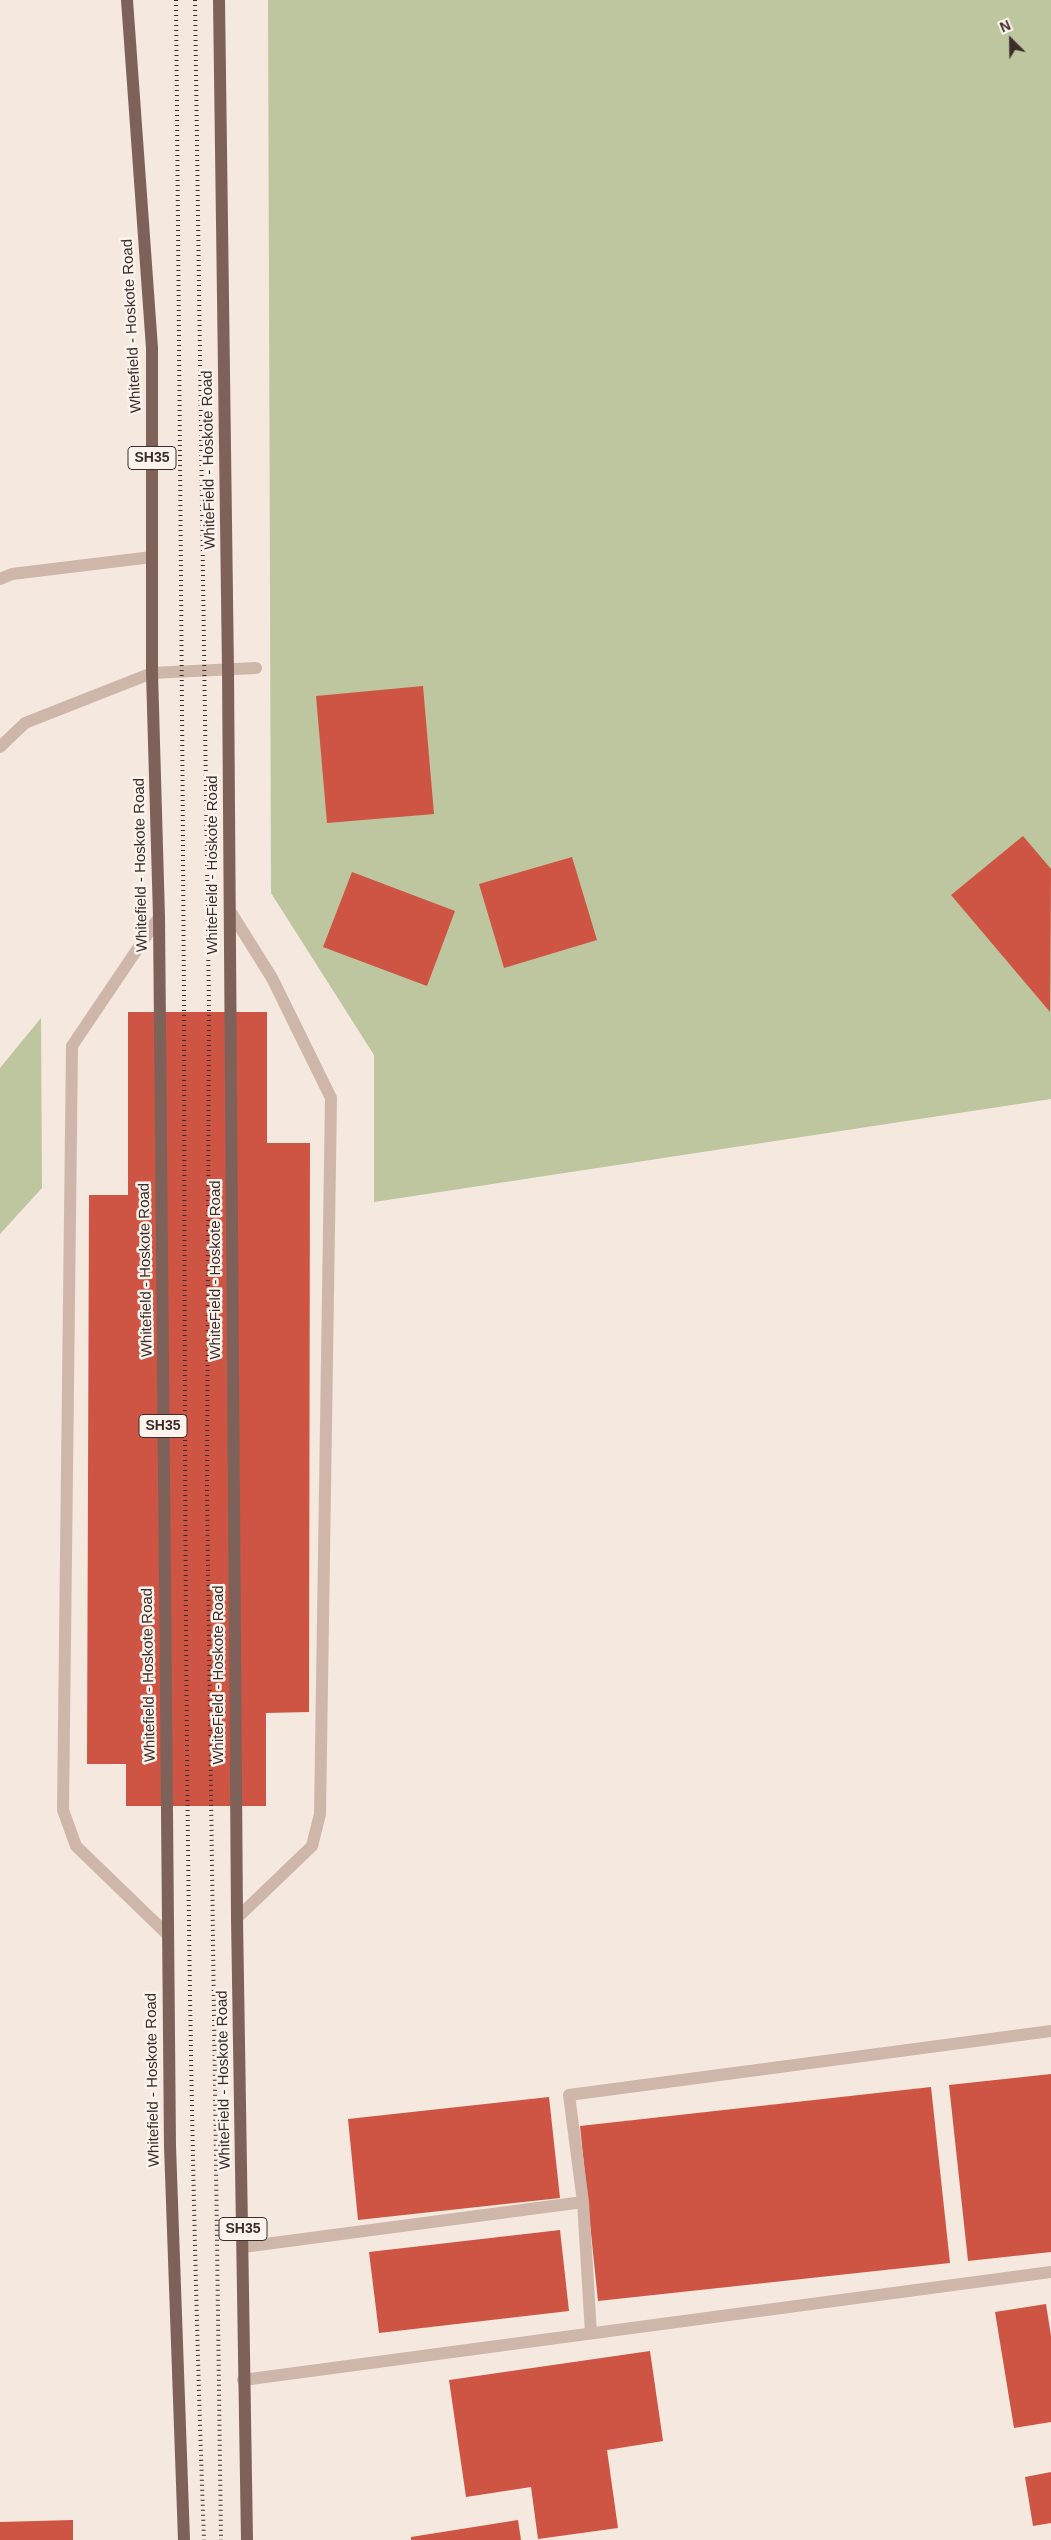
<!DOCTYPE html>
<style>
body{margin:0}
#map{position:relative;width:1051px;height:2540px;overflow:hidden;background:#f5e8df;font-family:Helvetica,sans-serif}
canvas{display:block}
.north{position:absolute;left:986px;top:15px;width:50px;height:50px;-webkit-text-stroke:4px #fcf3ed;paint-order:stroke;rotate:337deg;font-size:14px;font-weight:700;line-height:20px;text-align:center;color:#3b2d2a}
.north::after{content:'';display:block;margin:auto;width:18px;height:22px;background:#3b2d2a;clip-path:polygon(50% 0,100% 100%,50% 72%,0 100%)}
</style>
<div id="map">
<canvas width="1051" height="2540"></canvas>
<div class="north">N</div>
</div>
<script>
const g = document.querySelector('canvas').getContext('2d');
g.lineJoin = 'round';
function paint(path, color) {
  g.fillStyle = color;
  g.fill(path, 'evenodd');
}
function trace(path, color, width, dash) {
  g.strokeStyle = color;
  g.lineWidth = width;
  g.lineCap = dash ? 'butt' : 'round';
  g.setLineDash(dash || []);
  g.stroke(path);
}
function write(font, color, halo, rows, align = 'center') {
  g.font = font + ' Helvetica,sans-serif';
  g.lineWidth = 5;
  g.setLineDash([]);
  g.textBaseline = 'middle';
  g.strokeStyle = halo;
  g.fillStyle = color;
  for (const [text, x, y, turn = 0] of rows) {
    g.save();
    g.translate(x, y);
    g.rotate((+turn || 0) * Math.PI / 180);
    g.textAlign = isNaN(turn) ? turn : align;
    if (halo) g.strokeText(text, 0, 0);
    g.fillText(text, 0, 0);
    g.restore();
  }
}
paint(new Path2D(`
 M268 0H1051V1099L374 1202V1055L271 893Z
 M41 1018 42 1188 0 1234V1068Z`), '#bdc69e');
paint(new Path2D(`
 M423 686 434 814 327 823 316 696Z
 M1023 836 1051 869 1050 1012 951 895Z
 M572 857 597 940 504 968 479 884Z
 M352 872 455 911 427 986 323 947Z
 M128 1012H267V1143H310L309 1712 266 1713V1806H126V1764H87L89 1195H128Z
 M1051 2074V2252L968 2261 949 2085Z
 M931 2087 950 2263 598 2301 580 2126Z
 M549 2097 560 2198 358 2220 348 2119Z
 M560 2230 569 2311 379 2333 369 2252Z
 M1046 2304 1051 2336V2422L1014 2428 995 2312Z
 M650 2351 663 2441 607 2450 618 2528 538 2539 531 2487 466 2497 449 2380Z
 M1051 2472V2523L1033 2526 1025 2477Z
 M73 2520V2540H0V2522Z
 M518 2520 521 2540H411V2537Z`), '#ce5544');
trace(new Path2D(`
 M0 579 12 574 152 557
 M0 747 25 723 152 673 256 668
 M243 2247 583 2202
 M591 2333 583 2202 569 2095 1051 2031
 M243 2380 1051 2272`), '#ceb6aa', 12);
trace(new Path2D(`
 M230 911 272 978 331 1098 320 1814 312 1846 237 1918
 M159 917 72 1046 63 1810 76 1846 168 1935`), '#ceb6aa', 12);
trace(new Path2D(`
 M127 0 152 348V673L159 917 170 2146 184 2540
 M219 0 228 670 237 1918 247 2540`), '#7e625a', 12);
trace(new Path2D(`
 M176 0C179 336 182 672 184 1008 185 1519 185 2030 204 2540
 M195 0 209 1007 207 1491 221 2540`), '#3b2d2a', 4, [1, 4]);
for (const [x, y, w] of [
 [152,458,48],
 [163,1426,48],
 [243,2229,48]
]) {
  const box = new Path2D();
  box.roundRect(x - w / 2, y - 11.5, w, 23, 4);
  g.fillStyle = '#fcf3ed';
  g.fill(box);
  trace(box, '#3b2d2a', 1);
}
write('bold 14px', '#3b2d2a', null, [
 ["SH35",152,458],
 ["SH35",163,1426],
 ["SH35",243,2229]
]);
write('15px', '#3b2d2a', '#fcf3ed', [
 ["Whitefield - Hoskote Road",132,326,-93],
 ["WhiteField - Hoskote Road",209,460,-91],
 ["Whitefield - Hoskote Road",141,865,-91],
 ["WhiteField - Hoskote Road",213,865,-90],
 ["Whitefield - Hoskote Road",146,1270,-91],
 ["WhiteField - Hoskote Road",216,1270,-90],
 ["Whitefield - Hoskote Road",149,1675,-91],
 ["WhiteField - Hoskote Road",219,1675,-90],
 ["Whitefield - Hoskote Road",153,2080,-91],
 ["WhiteField - Hoskote Road",224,2080,-91]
]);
</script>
